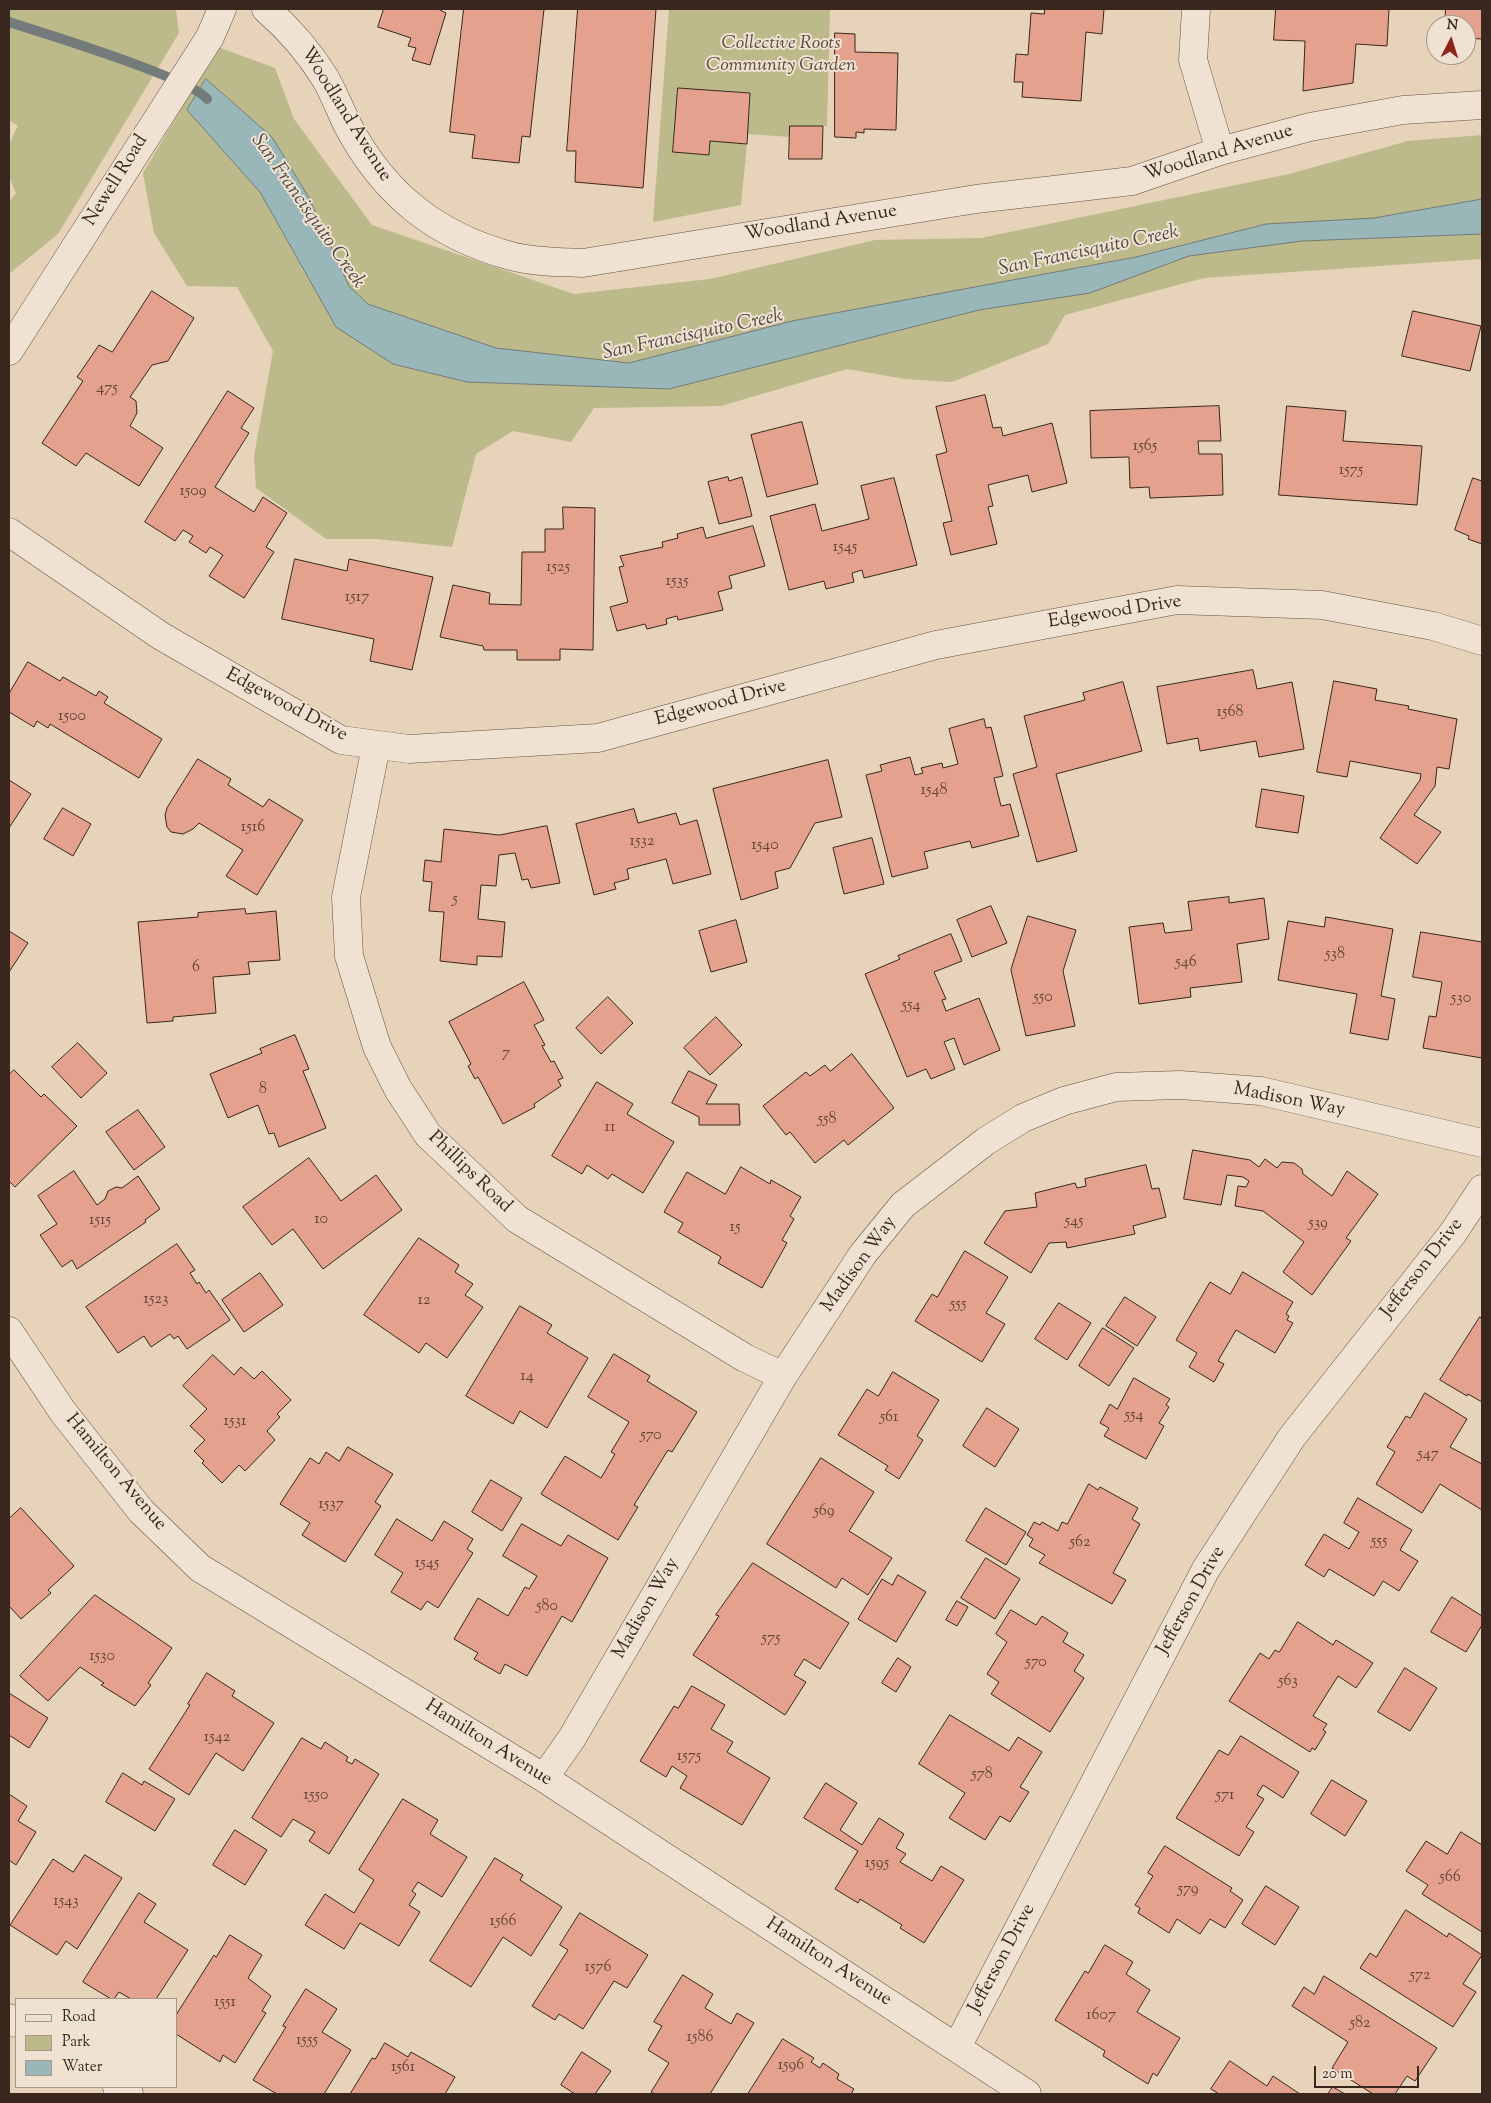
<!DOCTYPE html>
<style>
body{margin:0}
#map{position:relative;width:1491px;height:2103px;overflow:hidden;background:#e6d3b9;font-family:"Sorts Mill Goudy",serif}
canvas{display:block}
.frame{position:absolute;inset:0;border:10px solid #39261c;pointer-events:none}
.legend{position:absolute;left:15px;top:1998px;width:162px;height:90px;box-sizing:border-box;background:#efe2d2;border:1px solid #a69789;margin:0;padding:6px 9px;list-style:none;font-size:15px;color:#39261c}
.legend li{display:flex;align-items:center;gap:10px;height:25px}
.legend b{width:25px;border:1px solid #a69789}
.north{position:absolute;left:1426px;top:15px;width:50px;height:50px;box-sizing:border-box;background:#efe2d2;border:1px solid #a69789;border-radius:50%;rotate:5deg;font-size:14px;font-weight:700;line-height:20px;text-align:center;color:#39261c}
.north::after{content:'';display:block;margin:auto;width:18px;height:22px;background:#8f2418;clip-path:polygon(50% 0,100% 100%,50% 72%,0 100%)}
.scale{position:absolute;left:1314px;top:2066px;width:105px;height:22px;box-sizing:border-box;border:2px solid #39261c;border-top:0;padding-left:6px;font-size:15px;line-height:18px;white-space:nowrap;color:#39261c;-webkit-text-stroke:4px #efe2d2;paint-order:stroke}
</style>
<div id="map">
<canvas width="1491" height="2103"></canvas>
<div class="frame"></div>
<ul class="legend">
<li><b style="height:6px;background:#efe2d2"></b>Road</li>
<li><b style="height:14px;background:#bcba8a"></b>Park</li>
<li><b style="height:14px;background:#99b6b8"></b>Water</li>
</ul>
<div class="north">N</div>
<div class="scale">20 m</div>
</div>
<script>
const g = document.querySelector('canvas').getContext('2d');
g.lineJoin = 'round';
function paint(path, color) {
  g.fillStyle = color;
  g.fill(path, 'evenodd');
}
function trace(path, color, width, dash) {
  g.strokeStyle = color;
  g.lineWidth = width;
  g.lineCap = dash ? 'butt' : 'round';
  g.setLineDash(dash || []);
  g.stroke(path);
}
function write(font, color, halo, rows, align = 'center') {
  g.font = font + ' "Sorts Mill Goudy",serif';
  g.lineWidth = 4;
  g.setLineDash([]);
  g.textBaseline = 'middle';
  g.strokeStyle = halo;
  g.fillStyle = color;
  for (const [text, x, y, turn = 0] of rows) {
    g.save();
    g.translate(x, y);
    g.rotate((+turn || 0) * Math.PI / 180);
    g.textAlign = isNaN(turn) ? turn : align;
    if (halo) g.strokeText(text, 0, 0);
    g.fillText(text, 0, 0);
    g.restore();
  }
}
paint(new Path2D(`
 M9 9H176L179 33 58 234 9 274V203L16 193C5 170 5 147 18 126L9 120Z
 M669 9H830L827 126H790V137L747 134 750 93 678 88 673 152 709 155 710 141 747 144 741 205 653 222Z
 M218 47 275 68 294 119 372 225 574 294 710 279 875 240 981 238 1289 174 1408 141 1482 135V259L1204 278 1065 315 1048 344 952 382 905 379 847 369 721 406 594 408 571 442 513 431 476 454 452 547 377 539H326L256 488 254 456 273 351 237 287 187 286 154 233 143 173Z`), '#bcba8a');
const water = new Path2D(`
 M206 79 272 137 308 196 349 286 368 304 496 348 629 363 792 321 1136 257 1266 224 1374 218 1482 199V234L1302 241 1189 256 1090 293 979 310 669 389 467 382 393 364 336 327 260 192 187 110Z`);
paint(water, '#99b6b8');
trace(water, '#737c7a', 1);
trace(new Path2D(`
 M9 22C41 32 193 79 207 99`), '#737c7a', 10);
const building = new Path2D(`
 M384 9H438L446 13 430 65 412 60 416 48 408 46 411 38 378 27Z
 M464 9H544L530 137 522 136 519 163 472 158 475 135 450 132Z
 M578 9H656L643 188 575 182 576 151H567Z
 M1045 9H1104L1102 34 1086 32 1081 101 1022 97 1023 82H1014L1016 54 1028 55 1031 13 1044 14Z
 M1276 9H1389L1387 46 1356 44 1353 83 1303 91 1305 41 1274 40Z
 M1446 9H1482V39L1466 38V25H1445Z
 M835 33 855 34V52L898 53 896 130 864 129V133L856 132V138L835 137Z
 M678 88 750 93 747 144 710 141 709 155 673 152Z
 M790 126H823L822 159H789Z
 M152 291 194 318 168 361 152 365 130 397 136 401 137 413 130 426 163 448 139 486 86 453 76 466 42 443 83 381 77 377 99 345 112 352Z
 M1413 311 1481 326 1470 371 1402 356Z
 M228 391 254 408 241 428 249 433 215 487 254 512 263 497 287 513 266 547 274 552 244 598 209 576 223 555 210 547 206 553 189 542 193 536 183 530 175 541 145 522Z
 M985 395 993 428 1001 427 1003 436 1052 423 1067 483 1032 492 1028 475 988 485 993 506 988 507 997 544 951 555 943 523 952 521 936 455 947 452 936 407Z
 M1219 406 1221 441H1198L1199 454H1222L1223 495 1150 498 1149 487 1130 488 1129 457 1091 458 1090 411Z
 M1287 406 1346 411 1343 441 1422 446 1417 505 1279 495Z
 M802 422 818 484 767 497 751 435Z
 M728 477 729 481 742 477 752 516 719 524 708 482Z
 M894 478 917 565 864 578 862 570 852 573 854 582 826 589 824 581 789 590 770 516 815 504 822 531 869 519 861 486Z
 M1473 478 1482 481V544L1468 539 1469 536 1455 530Z
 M563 507 595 508 593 650 560 649V660H517V650H484L483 646 440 637 453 585 490 593 489 604 521 605 522 552H545V529H563Z
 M753 526 765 566 729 576 732 588 718 592 723 610 678 620 677 616 666 619 667 624 647 629 645 624 617 631 610 607 628 602 619 567 624 566 620 556 663 547 662 542 678 538 677 534 703 527 706 538Z
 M295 559 347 571 349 559 433 577 412 670 370 661 374 639 282 619Z
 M28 662 60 681 63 677 96 696 99 691 108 697 104 703 162 739 139 778 50 724 48 728 37 721 34 727 9 712V694Z
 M1253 670 1257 689 1292 682 1304 749 1259 757 1256 741 1200 751 1198 738 1167 744 1157 687Z
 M1334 681 1377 689 1375 700 1409 706 1408 709 1457 719 1449 769 1437 767 1435 786 1414 815 1441 832 1417 864 1380 838 1420 780 1421 774 1350 761 1347 777 1317 772Z
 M1123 682 1142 751 1056 774 1077 851 1037 862 1013 774 1037 767 1024 716 1085 700 1083 693Z
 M984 719 986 728 991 727 1003 776 994 778 1001 806 1010 804 1019 836 972 848 970 841 924 852 928 868 892 877 866 775 882 771 880 765 910 757 915 775 923 773 921 768 942 763 943 768 958 764 949 729Z
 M198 759 231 779 228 785 263 807 269 799 303 820 257 895 226 876 243 850 199 823 193 829 183 834 171 832 167 827 165 815 167 808Z
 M828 760 842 817 815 823 790 868 775 872 778 888 741 900 713 789Z
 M9 780 31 794 9 828Z
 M1262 789 1304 796 1298 833 1256 827Z
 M63 808 91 824 73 856 44 839Z
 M634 809 638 823 676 813 680 825 697 820 711 874 673 884 666 859 627 869 629 879 614 883 616 889 594 895 576 824Z
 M547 826 560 883 531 888 528 879 522 880 515 853 499 855 496 886 481 885 478 919 505 922 502 957 477 956V965L440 961 444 912 429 911 432 882 423 881 425 860 441 862 444 829 499 835Z
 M872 838 884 884 844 894 833 848Z
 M1229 897V903L1264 898 1269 939 1237 944 1242 982 1190 988 1191 997 1139 1004 1129 927 1163 923 1165 933 1192 930 1188 902Z
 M991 906 1007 943 972 957 957 920Z
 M245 909 246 914 276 911 280 960 248 962 250 974 213 977 216 1013 173 1017V1021L147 1023 138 922 198 917V913Z
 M1028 916 1076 930 1063 971 1075 1026 1026 1036 1011 970Z
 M1326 917 1393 929 1381 996 1395 999 1388 1040 1350 1033 1357 994 1278 980 1288 921 1324 927Z
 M736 920 747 962 711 972 699 931Z
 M9 931 28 943 9 972Z
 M1421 932 1482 942V1058L1423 1048 1429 1016 1436 1017 1442 982 1413 977Z
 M951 934 962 961 934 972 946 999 942 1000 946 1011 979 998 1000 1050 964 1065 954 1038 944 1042 955 1069 931 1079 926 1069 907 1077 865 974 900 959 898 956Z
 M524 982 544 1020 534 1025 545 1045 542 1046 551 1062 554 1061 563 1078 558 1080 561 1086 534 1104 535 1107 503 1124 478 1077 475 1079 468 1066 471 1064 449 1022Z
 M608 997 633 1023 601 1054 576 1028Z
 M716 1017 742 1045 710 1075 684 1048Z
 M295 1035 309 1069 303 1071 326 1128 279 1147 274 1133 269 1134 258 1105 228 1118 210 1074 262 1053 260 1049Z
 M78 1043 107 1073 81 1098 52 1067Z
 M852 1054 894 1108 848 1145 844 1140 815 1163 790 1132 786 1135 763 1106 806 1072 810 1076 825 1065 830 1071Z
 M14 1070 41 1097 44 1094 77 1126 15 1187 9 1181V1075Z
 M689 1071 717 1085 706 1104H739L740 1125H699V1117L672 1103Z
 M597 1082 633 1104 627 1114 674 1142 643 1193 612 1174 608 1179 587 1165 582 1174 552 1156Z
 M138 1110 165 1147 134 1170 106 1132Z
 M1193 1150 1250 1160 1259 1167 1265 1159 1277 1168 1282 1162 1294 1163 1302 1169 1303 1174 1332 1196 1347 1171 1378 1194 1346 1238 1351 1241 1312 1295 1283 1272 1304 1242 1263 1211 1235 1206 1238 1186 1246 1187 1249 1181 1243 1177 1227 1175 1221 1205 1184 1199Z
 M309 1158 341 1201 376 1175 402 1210 323 1269 293 1229 272 1245 243 1207Z
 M1146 1165 1152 1189 1159 1188 1166 1217 1133 1226 1135 1234 1067 1248 1066 1242 1049 1243 1031 1273 984 1243 1005 1211 1037 1207 1035 1193 1075 1183 1077 1188 1086 1186 1085 1179Z
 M741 1167 770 1184 771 1180 801 1197 790 1216 794 1219 782 1240 787 1243 762 1288 718 1263 721 1257 678 1232 683 1223 664 1212 687 1172 725 1194Z
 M74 1171 97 1205 105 1199 108 1191 116 1187 122 1188 138 1176 160 1209 145 1220 146 1222 77 1269 72 1260 62 1267 40 1235 57 1224 38 1196Z
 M419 1238 459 1265 455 1272 473 1284 465 1295 483 1307 447 1358 426 1343 419 1353 364 1315Z
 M177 1244 195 1270 190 1273 197 1284 199 1282 206 1293 209 1290 230 1320 187 1349 178 1336 174 1339 170 1334 151 1347 144 1336 118 1353 86 1307Z
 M965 1251 1008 1277 986 1313 1005 1324 982 1362 915 1321 932 1294 937 1297Z
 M1243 1272 1293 1302 1286 1314 1289 1316 1287 1320 1293 1323 1275 1353 1236 1330 1218 1361 1224 1364 1214 1382 1189 1367 1197 1353 1176 1340 1210 1282 1230 1294Z
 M260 1273 283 1305 244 1332 222 1300Z
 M1125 1297 1156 1317 1137 1346 1106 1326Z
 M1059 1303 1091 1323 1067 1360 1035 1339Z
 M520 1306 552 1325 547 1333 588 1358 547 1428 520 1411 513 1424 466 1396Z
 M1480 1317 1482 1319V1402L1468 1394 1467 1396 1440 1380Z
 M1103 1328 1134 1348 1109 1386 1079 1366Z
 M614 1354 650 1376 647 1381 697 1412 672 1452 668 1450 634 1505 638 1507 618 1540 541 1494 565 1456 601 1478 615 1454 611 1452 629 1422 588 1397Z
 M213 1355 234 1375 241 1367 254 1379 262 1371 291 1400 277 1414 280 1417 267 1431 275 1440 245 1471 239 1465 222 1483 202 1463 204 1461 194 1451 205 1440 190 1426 207 1409 183 1386Z
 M893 1372 939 1400 917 1436 923 1440 899 1479 885 1470 888 1466 838 1435 867 1389 878 1396Z
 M1134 1378 1170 1399 1166 1405 1169 1407 1159 1423 1164 1426 1146 1459 1104 1436 1109 1428 1100 1423 1110 1404 1117 1409Z
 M1425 1393 1467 1419 1450 1447 1482 1464V1510L1440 1484 1422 1513 1376 1484 1395 1452 1387 1447 1406 1416 1410 1418Z
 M987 1408 1019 1429 995 1467 963 1446Z
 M348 1447 393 1474 375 1502 381 1506 345 1562 302 1535 310 1523 280 1504 310 1458 319 1464 326 1452 339 1461Z
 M821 1458 874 1492 849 1531 892 1558 868 1595 842 1578 836 1588 767 1544Z
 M491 1480 522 1498 502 1531 472 1512Z
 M1089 1484 1098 1490 1100 1487 1138 1508 1132 1519 1140 1524 1113 1573 1126 1580 1112 1604 1039 1563 1045 1555 1029 1546 1033 1539 1027 1535 1034 1522 1040 1525 1042 1522 1058 1531 1062 1522 1067 1524Z
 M1358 1498 1412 1530 1400 1550 1418 1561 1399 1591 1383 1581 1374 1596 1329 1569 1324 1577 1305 1565 1324 1534 1349 1549 1359 1532 1344 1523Z
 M21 1508 74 1566 48 1590 51 1593 21 1619 9 1606V1519Z
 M986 1508 1026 1532 1006 1565 966 1541Z
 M397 1519 432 1541 444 1521 473 1539 467 1549 473 1553 438 1608 427 1601 421 1610 391 1592 403 1573 375 1555Z
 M522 1524 561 1546 568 1535 608 1558 572 1622 562 1616 527 1676 505 1664 500 1674 474 1659 478 1653 454 1639 478 1598 508 1616 525 1587 529 1589 537 1576 503 1556Z
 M986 1558 1020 1579 995 1619 961 1598Z
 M753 1563 849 1623 820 1669 804 1659 794 1675 806 1682 785 1715 693 1655 719 1616 716 1615Z
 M898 1575 926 1592 896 1642 858 1619 882 1579 892 1585Z
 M95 1595 172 1648 148 1683 151 1685 135 1706 101 1685 104 1683 80 1667 48 1701 20 1676Z
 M1452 1597 1482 1616V1625L1466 1652 1431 1632Z
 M957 1601 968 1607 957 1626 946 1620Z
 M1011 1610 1036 1625 1042 1616 1068 1633 1063 1642 1084 1655 1074 1671 1084 1678 1050 1732 991 1694 999 1682 987 1674 1007 1642 996 1634Z
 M1298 1622 1333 1645 1336 1640 1373 1663 1356 1688 1338 1676 1313 1716 1327 1724 1323 1730 1326 1732 1315 1750 1312 1748 1310 1752 1229 1701 1260 1653 1269 1659 1275 1650 1279 1652Z
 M898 1658 911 1667 896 1692 882 1683Z
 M1405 1668 1437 1688 1410 1731 1378 1712Z
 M207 1673 235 1691 232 1696 274 1723 243 1771 216 1753 189 1795 149 1769 190 1705 188 1704Z
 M692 1686 725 1705 711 1729 733 1742 727 1752 770 1778 742 1825 680 1788 687 1776 672 1766 666 1777 640 1761 674 1706 678 1708Z
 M9 1693 48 1718 29 1748 9 1735Z
 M950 1715 1009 1751 1018 1737 1042 1752 1020 1787 1029 1792 1010 1822 1000 1816 985 1840 949 1818 965 1793 919 1764Z
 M1241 1736 1299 1772 1283 1798 1263 1785 1257 1795 1264 1799 1246 1827 1254 1832 1239 1856 1176 1818 1219 1750 1228 1755Z
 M302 1738 321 1749 325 1742 348 1757 346 1761 352 1764 355 1759 379 1774 329 1854 309 1841 315 1832 293 1819 281 1837 252 1818Z
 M123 1773 142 1785 144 1781 175 1799 155 1831 106 1802Z
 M1332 1780 1367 1801 1345 1836 1311 1814Z
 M826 1783 857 1803 840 1830 862 1845 879 1818 904 1834 896 1848 906 1854 900 1862 932 1881 941 1866 964 1880 924 1943 900 1928 902 1925 860 1899 858 1903 835 1889 858 1851 804 1818Z
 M9 1794 27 1806 18 1821 36 1832 16 1865 9 1860Z
 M403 1799 438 1820 430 1834 467 1857 442 1897 418 1882 412 1891 416 1894 409 1905 420 1912 399 1946 360 1923 344 1949 305 1925 325 1894 354 1913 374 1880 359 1870Z
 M235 1830 267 1850 245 1885 213 1865Z
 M1461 1832 1482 1845V1932L1422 1894 1428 1885 1406 1871 1426 1841 1447 1854Z
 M1165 1846 1232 1888 1230 1891 1243 1900 1225 1928 1210 1919 1200 1934 1177 1919 1169 1933 1138 1913 1140 1908 1135 1905 1153 1876 1148 1873Z
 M85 1855 122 1878 77 1949 66 1941 57 1955 10 1925 53 1859 73 1872Z
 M495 1858 523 1875 520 1880 562 1907 531 1956 503 1937 471 1987 430 1961Z
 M1266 1886 1299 1907 1275 1945 1242 1924Z
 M139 1893 156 1904 144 1922 188 1950 156 1999H131L119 1992 114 1999H111L83 1982Z
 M1406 1910 1447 1937 1449 1933 1482 1955 1463 1984 1476 1992 1453 2027 1360 1968 1370 1953 1376 1957Z
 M580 1913 648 1955 627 1988 614 1981 583 2029 559 2014 555 2020 532 2006 568 1950 560 1945Z
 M230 1935 262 1955 248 1978 271 1996 262 2011 266 2013 235 2063 223 2055 220 2062 176 2034V2015L214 1955 216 1957Z
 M1105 1945 1133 1962 1126 1974 1150 1990 1137 2012 1180 2038 1157 2076 1153 2073 1148 2084 1103 2056 1105 2051 1055 2020 1085 1971 1088 1973Z
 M683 1975 713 1994 705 2008 731 2024 737 2013 754 2023 710 2094H655L651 2092 669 2063 648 2050 662 2026 654 2022Z
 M1324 1976 1437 2048 1415 2081 1407 2076 1395 2094H1373L1332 2068 1348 2042 1292 2006 1304 1987 1314 1994Z
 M306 1989 337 2009 322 2032 351 2050 324 2094H277L253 2080 286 2027 283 2026Z
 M783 2039 814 2058 811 2062 820 2068 823 2063 839 2074 837 2079 854 2089 851 2094H748Z
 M385 2043 408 2057 411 2052 455 2077 445 2094H350L372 2058 375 2059Z
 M582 2052 611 2071 595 2094H575L561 2085Z
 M1230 2061 1267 2086 1273 2076 1300 2094H1219L1211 2089Z
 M1333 2087 1345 2094H1328Z`);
paint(building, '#e4a28e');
trace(building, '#39261c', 1);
const minor = new Path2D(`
 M266 9C289 29 309 52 325 78 334 93 340 110 348 126 384 194 436 236 511 256 534 262 559 262 583 263L976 199 1132 181 1220 151 1310 127 1403 110 1482 105
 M1196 9 1193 60 1220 151
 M9 351 210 37 222 9
 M9 532 161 636 341 740 409 749 598 738 936 645 1177 600 1322 605 1433 626 1482 641
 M376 746 346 897 349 956 377 1047 398 1089 428 1135 517 1219 745 1358 783 1376
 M9 1331 63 1412 141 1511 200 1568 544 1778 1027 2094
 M544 1778 572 1738 783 1376 863 1254 903 1205 986 1141 1023 1118 1064 1101 1116 1087 1180 1085 1261 1091 1482 1143
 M9 2018 16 2023
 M957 2047 1206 1569 1292 1437 1453 1233 1482 1189
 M117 2087 129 2094`);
trace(minor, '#645143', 29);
trace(minor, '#efe2d2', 28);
write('16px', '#644538', null, [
 ["475",107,389],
 ["1565",1145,447],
 ["1575",1351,471],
 ["1509",193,492],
 ["1545",845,548],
 ["1525",558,568],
 ["1535",677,582],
 ["1517",357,598],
 ["1568",1230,713],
 ["1500",72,717],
 ["1548",934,791],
 ["1516",253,828],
 ["1532",642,842],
 ["1540",765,846],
 ["5",455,900],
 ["538",1335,955],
 ["546",1186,963],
 ["6",196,968],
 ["550",1043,998],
 ["530",1461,999],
 ["554",911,1006],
 ["7",506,1054],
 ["8",263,1090],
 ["558",827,1120],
 ["11",610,1128],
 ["10",321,1220],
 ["1515",100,1221],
 ["545",1074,1222],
 ["539",1318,1224],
 ["15",735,1228],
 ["1523",156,1300],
 ["12",424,1301],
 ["555",958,1305],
 ["14",527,1377],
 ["554",1134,1416],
 ["561",889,1418],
 ["1531",235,1422],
 ["570",651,1436],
 ["547",1428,1455],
 ["1537",331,1505],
 ["569",824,1512],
 ["555",1379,1542],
 ["562",1080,1543],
 ["1545",427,1564],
 ["580",547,1607],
 ["575",771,1639],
 ["1530",102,1657],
 ["570",1036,1663],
 ["563",1288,1682],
 ["1542",217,1738],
 ["1575",689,1757],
 ["578",982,1775],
 ["1550",316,1796],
 ["571",1225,1796],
 ["1595",877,1864],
 ["566",1450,1878],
 ["579",1188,1890],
 ["1543",66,1902],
 ["1566",503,1922],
 ["1576",598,1968],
 ["572",1420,1976],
 ["1551",225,2003],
 ["1607",1101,2016],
 ["582",1360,2024],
 ["1586",700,2038],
 ["1555",307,2041],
 ["1596",791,2066],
 ["1561",403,2068]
]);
write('italic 19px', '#5a4b38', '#efe2d2', [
 ["Collective Roots",781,45],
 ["Community Garden",781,67]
]);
write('19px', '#39261c', '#efe2d2', [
 ["Woodland Avenue",345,115,58],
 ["Woodland Avenue",1219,154,-17],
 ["Newell Road",117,181,-58],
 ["Woodland Avenue",821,224,-9],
 ["Edgewood Drive",1115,613,-9],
 ["Edgewood Drive",721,704,-15],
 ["Edgewood Drive",286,706,28],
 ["Madison Way",1289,1101,11],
 ["Phillips Road",469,1173,44],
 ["Madison Way",860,1265,-54],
 ["Jefferson Drive",1423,1269,-52],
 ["Hamilton Avenue",115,1473,50],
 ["Jefferson Drive",1192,1601,-61],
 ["Madison Way",647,1609,-60],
 ["Hamilton Avenue",488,1744,32],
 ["Jefferson Drive",1003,1959,-62],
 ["Hamilton Avenue",828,1963,33]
]);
write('italic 20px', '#514a43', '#efe2d2', [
 ["San Francisquito Creek",307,212,55],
 ["San Francisquito Creek",1089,252,-12],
 ["San Francisquito Creek",693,336,-12]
]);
</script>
